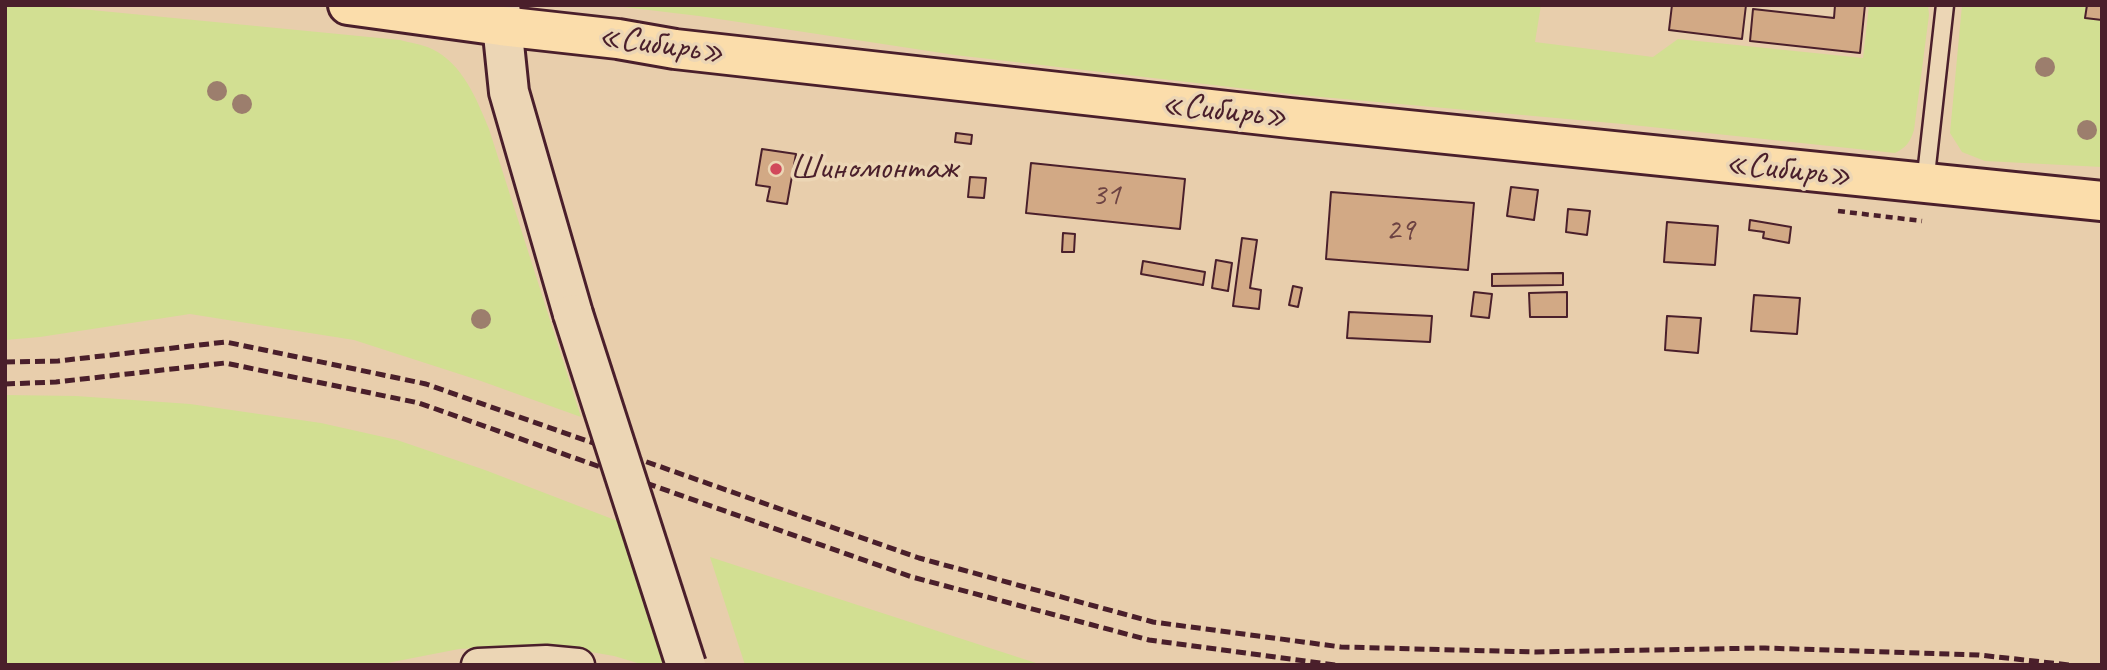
<!DOCTYPE html>
<meta charset="utf-8">
<style>
body{margin:0}
#map{position:relative;width:2107px;height:670px;overflow:hidden;background:#e8ceac;font-family:Caveat,sans-serif}
canvas{display:block}
.frame{position:absolute;inset:0;border:7px solid #4a1f2b;pointer-events:none}
</style>
<div id="map">
<canvas width="2107" height="670"></canvas>
<div class="frame"></div>
</div>
<script>
const g = document.querySelector('canvas').getContext('2d');
g.lineJoin = 'round';
function paint(path, color) {
  g.fillStyle = color;
  g.fill(path, 'evenodd');
}
function trace(path, color, width, dash) {
  g.strokeStyle = color;
  g.lineWidth = width;
  g.lineCap = dash ? 'butt' : 'round';
  g.setLineDash(dash || []);
  g.stroke(path);
}
function write(font, color, halo, rows, align = 'center') {
  g.font = font + ' Caveat,sans-serif';
  g.lineWidth = 7;
  g.setLineDash([]);
  g.textBaseline = 'middle';
  g.strokeStyle = halo;
  g.fillStyle = color;
  for (const [text, x, y, turn = 0] of rows) {
    g.save();
    g.translate(x, y);
    g.rotate((+turn || 0) * Math.PI / 180);
    g.textAlign = isNaN(turn) ? turn : align;
    if (halo) g.strokeText(text, 0, 0);
    g.fillText(text, 0, 0);
    g.restore();
  }
}
paint(new Path2D(`
 M5 5H40L400 40C410 43 422 44 432 49 463 64 477 100 489 129L581 417 481 381 354 340 190 314 40 337 5 340Z
 M607 5H1541L1535 42 1653 57 1678 39 1863 58 1869 5H1928L1929 15 1914 130C1910 142 1907 147 1895 153L1623 124 1299 95 955 55 699 16Z
 M1962 5H2102V167L1985 161 1962 152 1950 133Z
 M5 395 76 396 190 404 321 423 397 440 485 470 628 525 672 665H644L614 656 545 644 459 649 377 665H5Z
 M710 557 1042 665H745Z`), '#d2df92');
const building = new Path2D(`
 M1672 5H1746L1742 39 1669 30Z
 M1835 5H1865L1860 53 1750 41 1753 9 1834 18Z
 M2087 5H2102V20L2085 18Z
 M956 133 972 135 971 144 955 142Z
 M762 149 796 154 787 204 767 201 770 187 756 185Z
 M1031 163 1185 179 1180 229 1026 213Z
 M970 177 986 178 984 198 968 197Z
 M1511 187 1538 190 1534 220 1507 216Z
 M1331 192 1474 203 1468 270 1326 259Z
 M1568 209 1590 211 1587 235 1566 232Z
 M1750 220 1791 227 1789 243 1763 238 1764 232 1749 230Z
 M1667 222 1718 226 1715 265 1664 262Z
 M1063 233 1075 234 1074 252H1062Z
 M1242 238 1257 240 1250 288 1261 290 1259 309 1233 306Z
 M1216 260 1232 263 1228 291 1212 288Z
 M1143 261 1205 272 1203 285 1141 274Z
 M1563 273V285L1492 286V274Z
 M1293 286 1302 288 1298 307 1289 305Z
 M1474 292 1492 294 1489 318 1471 316Z
 M1567 292V317H1530L1529 293Z
 M1754 295 1800 298 1797 334 1751 331Z
 M1349 312 1432 316 1430 342 1347 338Z
 M1667 316 1701 318 1698 353 1665 350Z`);
paint(building, '#d2a985');
trace(building, '#4a1f2b', 2);
const service = new Path2D(`
 M1925 184 1945 5`);
const minor = new Path2D(`
 M478 665 546 662 578 665`);
const tertiary = new Path2D(`
 M500 5 509 92 573 314`);
const trunk = new Path2D(`
 M348 5 501 26 618 39 675 49 1290 118 2102 201`);
trace(service, '#4a1f2b', 21);
trace(minor, '#4a1f2b', 37);
trace(tertiary, '#4a1f2b', 44);
trace(trunk, '#4a1f2b', 44);
trace(new Path2D(`
 M1838 211 1922 221`), '#4a1f2b', 4.5, [7, 5]);
trace(service, '#ecd6b5', 16);
trace(minor, '#ecd6b5', 32);
trace(tertiary, '#ecd6b5', 38);
trace(trunk, '#fbddab', 38);
trace(new Path2D(`
 M5 362 58 361 226 342 426 384 919 558 1153 622 1341 647 1536 652 1765 648 1979 655 2070 665
 M5 384 56 382 225 363 419 403 912 577 1149 640 1335 665`), '#4a1f2b', 5, [10, 5]);
const tertiaryBridge = new Path2D(`
 M573 314 686 665`);
trace(tertiaryBridge, '#4a1f2b', 44, []);
trace(tertiaryBridge, '#ecd6b5', 38);
g.fillStyle = '#9c7e6d';
for (const [x, y] of [
 [2045,67],
 [217,91],
 [242,104],
 [2087,130],
 [481,319]
]) {
  g.beginPath();
  g.arc(x, y, 10, 0, 2 * Math.PI);
  g.fill();
}
for (const [x, y, r, color] of [
 [776,169,7,"#d1495b"]
]) {
  const dot = new Path2D();
  dot.arc(x, y, r, 0, 2 * Math.PI);
  g.fillStyle = color;
  g.fill(dot);
  trace(dot, '#ecd6b5', 2.5);
}
write('32px', '#6c4242', null, [
 ["31",1106,196],
 ["29",1400,231]
]);
write('35px', '#4a1f2b', '#ecd6b5', [
 ["«Сибирь»",661,45,8],
 ["«Сибирь»",1224,111,6],
 ["«Сибирь»",1788,170,6]
]);
write('35px', '#4a1f2b', '#ecd6b5', [
 ["Шиномонтаж",790,169]
], 'left');
</script>
